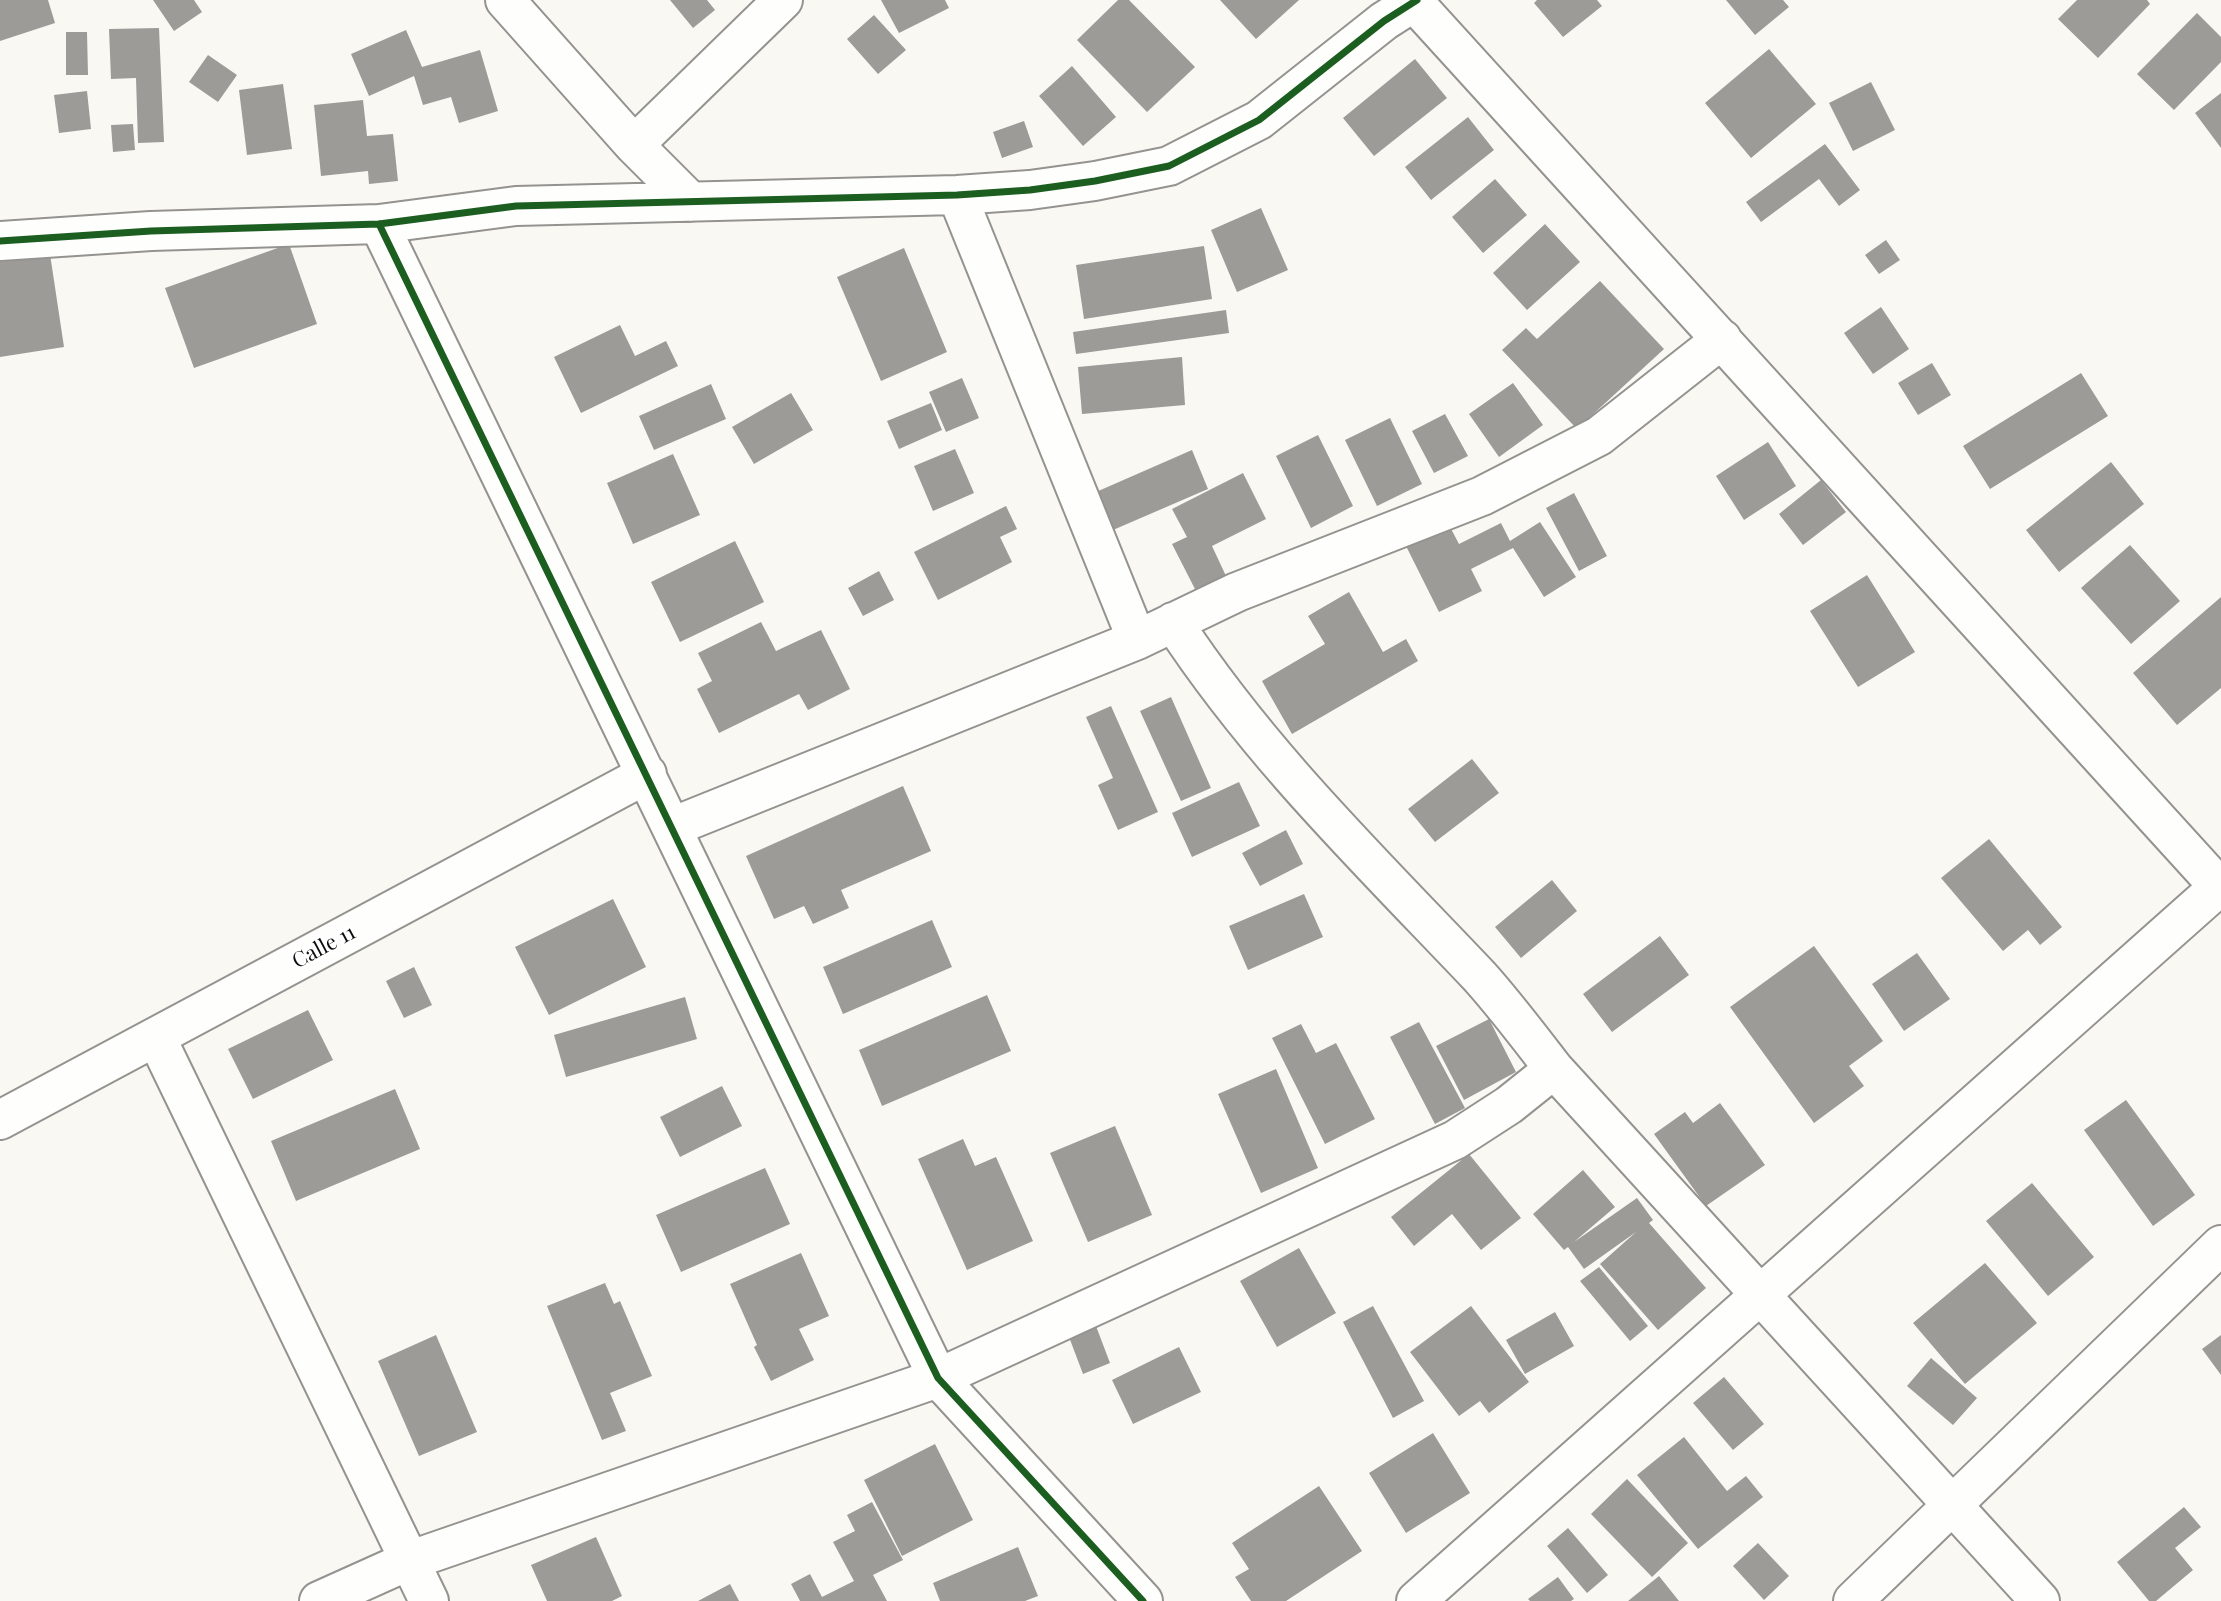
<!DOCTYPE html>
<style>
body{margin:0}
canvas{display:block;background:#faf8f2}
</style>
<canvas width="2221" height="1601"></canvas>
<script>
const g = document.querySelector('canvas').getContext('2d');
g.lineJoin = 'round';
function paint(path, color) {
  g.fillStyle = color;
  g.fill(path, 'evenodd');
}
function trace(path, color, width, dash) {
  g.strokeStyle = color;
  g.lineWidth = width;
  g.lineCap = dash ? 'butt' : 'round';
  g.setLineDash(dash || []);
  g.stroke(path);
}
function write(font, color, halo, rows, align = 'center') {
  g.font = font + ' "Playfair Display",serif';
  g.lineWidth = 7;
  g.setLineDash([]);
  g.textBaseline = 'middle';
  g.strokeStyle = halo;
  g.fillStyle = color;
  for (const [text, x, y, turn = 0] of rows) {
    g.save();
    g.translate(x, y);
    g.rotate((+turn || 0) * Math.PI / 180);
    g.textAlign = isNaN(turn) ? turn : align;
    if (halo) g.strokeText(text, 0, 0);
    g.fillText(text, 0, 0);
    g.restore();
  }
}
paint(new Path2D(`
 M0 0H48L55 23 0 41Z
 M153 0H194L202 12 174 31Z
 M670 0H707L715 10 693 28Z
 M881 0H945L949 8 899 33Z
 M1118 0H1129L1195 67 1147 112 1077 40Z
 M1220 0H1299L1256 39Z
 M1537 0H1597L1602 6 1563 37 1534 3Z
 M1726 0H1783L1789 7 1755 35Z
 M2077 0H2147L2150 4 2098 58 2058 19Z
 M2197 13 2221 37V62L2174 110 2137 74Z
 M874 15 906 50 878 74 847 39Z
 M159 28 164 142 138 143 136 78 111 79 109 29Z
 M406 30 422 67 480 50 498 111 459 123 451 97 423 105 414 76 369 96 351 54Z
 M66 32H87L88 75H66Z
 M1769 49 1816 104 1751 158 1705 103Z
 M208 55 237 75 218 102 189 82Z
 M1415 59 1447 98 1374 156 1343 118Z
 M1072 66 1116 117 1083 146 1039 96Z
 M1871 82 1895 130 1853 151 1829 103Z
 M283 84 292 149 247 155 239 90Z
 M87 91 91 129 59 133 54 95Z
 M2221 93V148L2195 113Z
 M363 100 367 136 393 134 398 181 369 184 368 171 321 176 314 105Z
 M1468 117 1494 150 1431 200 1405 167Z
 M1024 121 1033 147 1002 158 993 132Z
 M133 124 135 150 113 152 111 125Z
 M1825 144 1860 190 1839 206 1819 179 1761 222 1746 202Z
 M1495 179 1527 215 1483 253 1452 217Z
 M1261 208 1288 270 1237 292 1211 230Z
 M1545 224 1580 262 1527 310 1493 273Z
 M1886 240 1900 260 1879 274 1865 255Z
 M289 244 317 324 194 368 165 288Z
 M1204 246 1212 299 1084 319 1076 265Z
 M904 248 947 352 881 381 837 277Z
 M50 254 64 347 0 357V262Z
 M1600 281 1664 349 1577 429 1502 350 1526 328 1537 339Z
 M1881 307 1909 349 1873 374 1844 333Z
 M1226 310 1229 333 1076 354 1073 332Z
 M620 325 635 356 666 341 678 366 581 413 554 357Z
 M1182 357 1185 405 1082 414 1078 367Z
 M1932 363 1951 395 1918 415 1898 383Z
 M2081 373 2108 416 1990 489 1963 446Z
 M962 378 979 418 946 432 929 392Z
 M1513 383 1543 425 1499 457 1469 414Z
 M711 384 726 419 654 450 639 416Z
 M791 393 813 430 754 464 732 427Z
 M931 403 942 430 899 449 887 421Z
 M1445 414 1468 456 1434 473 1412 431Z
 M1390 418 1422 484 1377 506 1345 440Z
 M1318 435 1353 506 1311 528 1276 456Z
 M1768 442 1796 486 1744 520 1716 476Z
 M955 449 974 493 933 511 914 466Z
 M1192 450 1208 489 1113 530 1096 492Z
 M673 454 700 515 633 544 607 483Z
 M2111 462 2144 504 2059 572 2026 530Z
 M1243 473 1266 519 1212 546 1226 576 1196 591 1172 544 1187 537 1172 509Z
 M1821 480 1846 512 1803 545 1779 514Z
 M1574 493 1607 556 1579 571 1546 508Z
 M1006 506 1017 529 1000 537 1012 562 938 600 914 552Z
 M1540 522 1576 577 1544 597 1513 548 1471 569 1482 591 1439 612 1406 546 1449 525 1459 544 1501 523 1510 541Z
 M735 541 764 602 680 642 651 582Z
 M2130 545 2180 601 2131 644 2081 588Z
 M879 571 894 600 863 616 848 588Z
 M1867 575 1915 652 1858 687 1810 611Z
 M1349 592 1383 652 1406 639 1418 661 1292 734 1262 681 1325 644 1308 616Z
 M2221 597V688L2177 725 2133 673Z
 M761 622 776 651 821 630 850 689 808 710 799 694 719 733 697 689 712 681 698 653Z
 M1171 697 1211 788 1181 801 1140 711Z
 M1111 706 1158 812 1118 830 1098 785 1113 778 1086 717Z
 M1472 759 1499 793 1435 842 1408 809Z
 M1239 782 1260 826 1192 857 1172 813Z
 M903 786 931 851 841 890 849 908 813 924 804 906 774 919 746 856Z
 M1286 830 1303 864 1260 886 1242 853Z
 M1989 839 2062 927 2040 945 2028 930 2003 951 1941 878Z
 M1552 880 1577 911 1521 958 1495 927Z
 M1304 894 1323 937 1248 970 1229 926Z
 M613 899 646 967 549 1015 515 947Z
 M932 920 952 967 843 1014 823 967Z
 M1660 936 1689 975 1612 1032 1583 994Z
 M1814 946 1883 1041 1849 1066 1864 1086 1814 1123 1730 1007Z
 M1917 953 1950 999 1904 1031 1872 984Z
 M414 967 432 1005 404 1018 386 981Z
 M987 995 1011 1051 882 1106 859 1050Z
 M685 997 697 1039 566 1077 554 1035Z
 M308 1010 333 1060 253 1099 228 1049Z
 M1489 1019 1516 1072 1464 1100 1436 1046Z
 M1419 1022 1465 1108 1435 1124 1390 1037Z
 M1301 1024 1316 1053 1336 1043 1375 1119 1325 1144 1272 1038Z
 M1276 1069 1318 1168 1261 1193 1218 1094Z
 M722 1086 742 1126 680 1157 660 1117Z
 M395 1089 420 1149 296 1201 271 1141Z
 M2126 1100 2195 1195 2153 1226 2084 1130Z
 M1720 1103 1765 1165 1706 1206 1654 1134 1685 1112 1693 1123Z
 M1115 1126 1152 1215 1088 1242 1050 1153Z
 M963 1139 975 1166 996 1157 1033 1241 967 1270 918 1159Z
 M1469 1154 1521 1218 1481 1250 1452 1214 1414 1246 1391 1217Z
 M765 1168 790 1224 681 1272 656 1215Z
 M1583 1170 1615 1207 1574 1242 1637 1198 1653 1220 1649 1223 1706 1288 1658 1330 1600 1264 1636 1232 1584 1269 1568 1247 1564 1250 1533 1214Z
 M2032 1183 2094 1257 2048 1296 1986 1221Z
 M1299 1248 1336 1313 1277 1347 1240 1281Z
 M801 1253 829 1316 799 1329 814 1360 771 1381 754 1347 757 1345 730 1284Z
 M1985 1263 2037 1323 1965 1384 1913 1323Z
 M1599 1267 1648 1326 1630 1341 1580 1281Z
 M605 1283 614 1304 620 1301 652 1376 610 1393 626 1431 602 1440 547 1306Z
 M1373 1306 1424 1401 1393 1418 1343 1322Z
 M1471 1306 1529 1382 1489 1413 1480 1401 1459 1416 1410 1352Z
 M1555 1312 1574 1346 1525 1374 1506 1340Z
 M1096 1326 1110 1363 1083 1374 1069 1337Z
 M436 1335 477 1432 419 1456 378 1361Z
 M2221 1335V1375L2202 1349Z
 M1179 1347 1201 1392 1133 1424 1112 1380Z
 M1931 1358 1977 1398 1953 1425 1907 1386Z
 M1724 1377 1764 1424 1733 1450 1693 1403Z
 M1433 1433 1470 1493 1406 1533 1369 1473Z
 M1684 1437 1727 1491 1746 1476 1763 1497 1698 1549 1637 1475Z
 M935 1444 973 1520 902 1556 864 1480Z
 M1627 1479 1688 1543 1652 1577 1591 1514Z
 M1319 1486 1362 1551 1286 1601H1251L1235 1577 1249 1569 1232 1543Z
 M872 1502 903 1560 873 1575 887 1601H800L791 1584 810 1574 822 1597 854 1581 833 1542 855 1531 847 1515Z
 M2184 1507 2201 1527 2175 1548 2193 1570 2156 1601H2149L2117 1562Z
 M1568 1528 1608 1575 1587 1593 1547 1546Z
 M596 1537 622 1596 612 1601H547L531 1565Z
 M1758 1543 1789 1576 1764 1600 1733 1566Z
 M1018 1547 1038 1596 1025 1601H940L933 1583Z
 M1659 1576 1679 1601H1628Z
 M1558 1577 1574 1599 1571 1601H1530L1528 1599Z
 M730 1584 739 1601H698Z`), '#9d9b98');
const street = new Path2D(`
 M505 0 634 145 691 202
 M1412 0 2221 889
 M634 145 783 0
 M957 195 1137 640
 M379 224 938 1378 1143 1601
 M0 241 151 231 379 224 516 206 957 195 1030 190 1095 181 1169 166 1259 120 1384 21 1417 0
 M1173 622C1260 755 1372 863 1480 977 1506 1006 1530 1038 1554 1069L2040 1601
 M672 827 1137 640 1237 592 1482 496 1599 436 1722 339
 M156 1037 429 1601
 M0 1120 647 774
 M319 1601 408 1561 938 1378 1455 1140 1509 1105 1554 1069
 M1416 1601 2221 885
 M1853 1601 2221 1245`);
trace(street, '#949390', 42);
trace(street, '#fefefd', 38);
trace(new Path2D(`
 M379 224 938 1378 1143 1601
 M0 241 151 231 379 224 516 206 957 195 1030 190 1095 181 1169 166 1259 120 1384 21 1417 0`), '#1b5e20', 7);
write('21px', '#0d0d0d', '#fff', [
 ["Calle 11",324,947,-28]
]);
</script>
